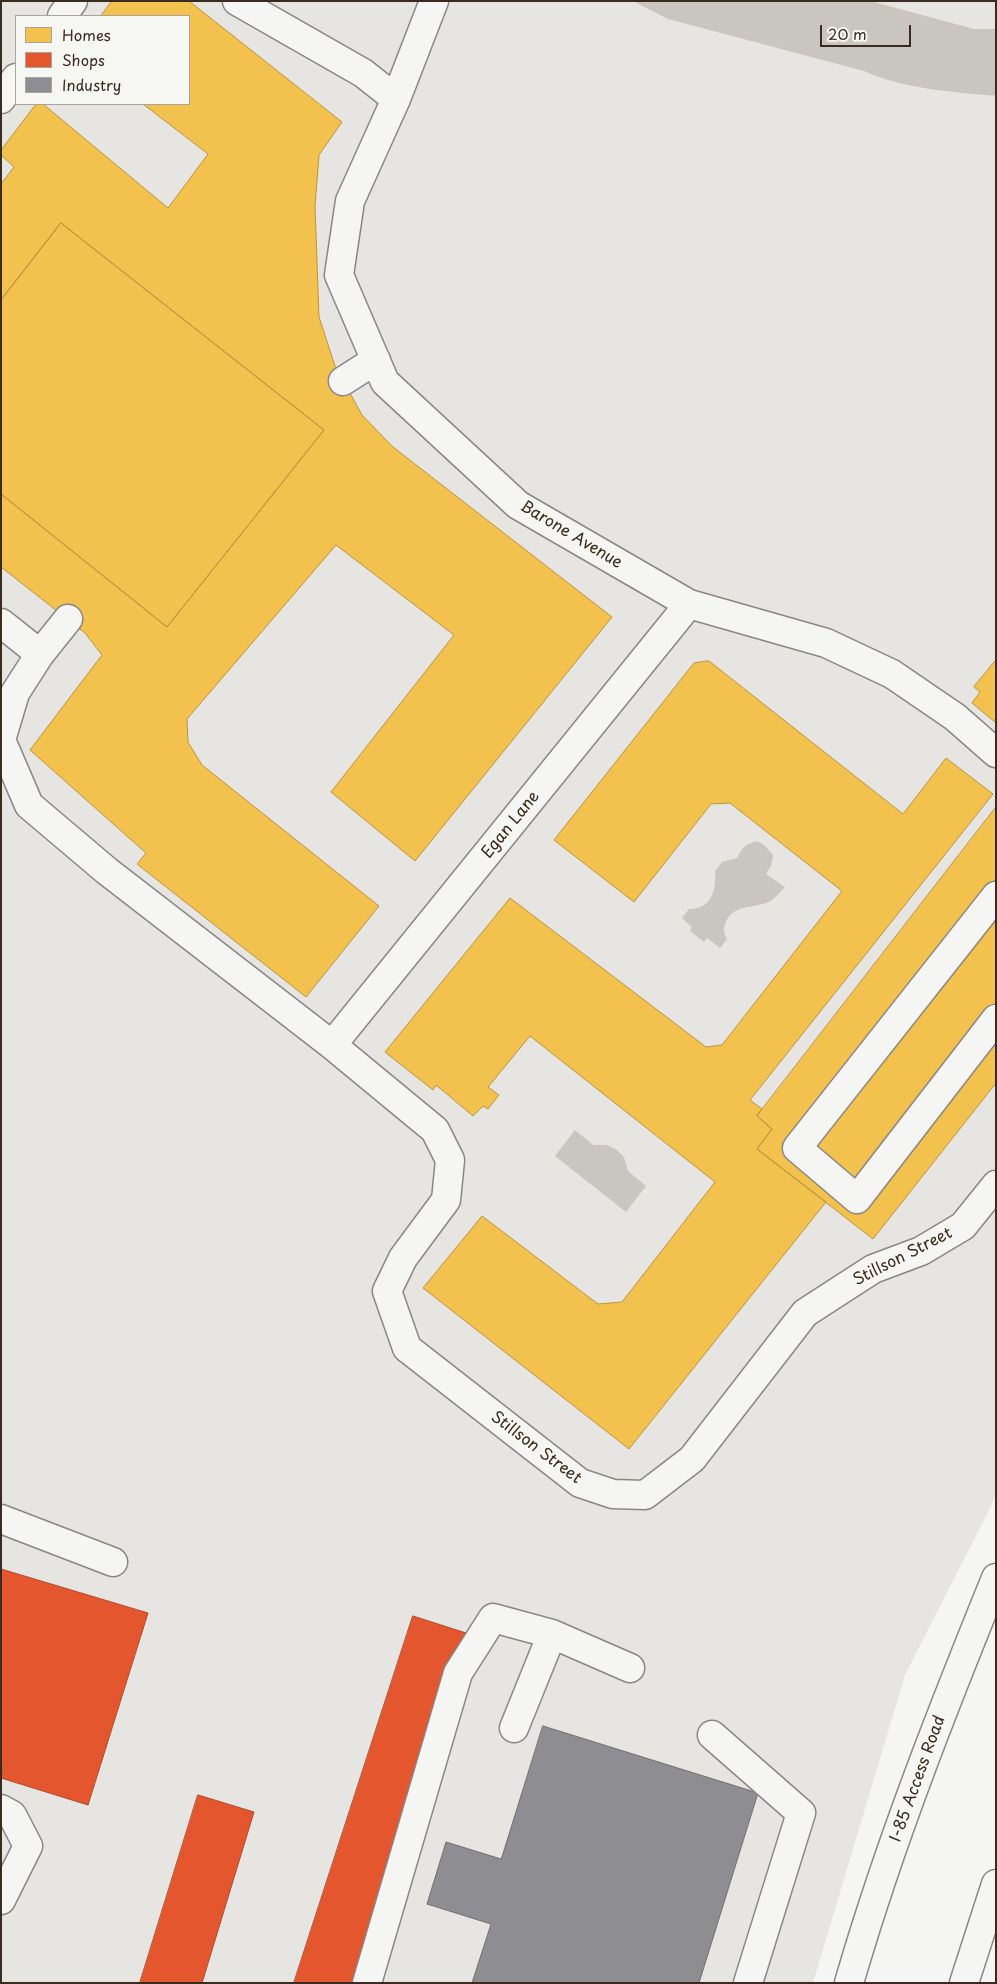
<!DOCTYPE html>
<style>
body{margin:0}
#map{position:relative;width:997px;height:1984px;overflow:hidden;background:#f5f5f3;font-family:"Playpen Sans",sans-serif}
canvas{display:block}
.frame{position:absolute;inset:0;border:2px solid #3b2a1e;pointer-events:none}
.legend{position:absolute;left:15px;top:15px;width:175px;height:90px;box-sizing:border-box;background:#f6f6f2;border:1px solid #aba49d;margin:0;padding:6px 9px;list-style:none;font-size:15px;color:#3b2a1e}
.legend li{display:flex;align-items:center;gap:10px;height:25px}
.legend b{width:25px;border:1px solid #aba49d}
.scale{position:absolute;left:820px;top:25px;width:91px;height:22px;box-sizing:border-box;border:2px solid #3b2a1e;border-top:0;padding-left:6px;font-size:15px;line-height:18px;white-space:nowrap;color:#3b2a1e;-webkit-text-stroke:4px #f6f6f2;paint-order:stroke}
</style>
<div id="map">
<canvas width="997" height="1984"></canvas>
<div class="frame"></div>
<ul class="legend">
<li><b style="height:14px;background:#f2c14e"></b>Homes</li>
<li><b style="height:14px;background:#e4572e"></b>Shops</li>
<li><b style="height:14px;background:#8d8d92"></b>Industry</li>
</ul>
<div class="scale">20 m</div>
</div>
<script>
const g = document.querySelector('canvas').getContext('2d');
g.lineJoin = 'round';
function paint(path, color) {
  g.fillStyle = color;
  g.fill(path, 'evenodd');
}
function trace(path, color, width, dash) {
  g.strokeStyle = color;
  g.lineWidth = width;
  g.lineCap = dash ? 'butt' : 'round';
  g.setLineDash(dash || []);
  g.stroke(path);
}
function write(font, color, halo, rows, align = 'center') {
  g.font = font + ' "Playpen Sans",sans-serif';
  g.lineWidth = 5;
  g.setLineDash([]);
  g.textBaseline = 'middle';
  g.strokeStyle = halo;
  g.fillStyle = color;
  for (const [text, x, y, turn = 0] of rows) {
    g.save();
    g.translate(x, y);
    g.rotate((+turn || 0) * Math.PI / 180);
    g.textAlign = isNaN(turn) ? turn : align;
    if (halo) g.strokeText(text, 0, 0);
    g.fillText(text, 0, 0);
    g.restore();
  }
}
paint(new Path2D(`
 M1 1H996V1496L905 1675 813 1983H1ZM16 16H189V104H16Z`), '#e7e5e2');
paint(new Path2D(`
 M633 1H870L974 29H996V96C952 92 904 89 864 71L668 19Z
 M757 841 764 845 773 855 771 866 766 874 785 887C780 892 776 898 770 901 754 910 733 902 725 924 723 929 724 934 727 939L720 948 707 938 704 942 690 931 692 927 682 918 689 909C711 910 717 889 715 871L722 862 737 858C742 847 746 844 757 841Z
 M575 1130 593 1145H607L617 1150 624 1157 628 1171 646 1186 626 1212 555 1156Z`), '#c9c5bf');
const homes = new Path2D(`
 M112 1H189L342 122 319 155 315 206 319 317 335 366 362 415 393 447 612 617 415 861 331 792 454 635 336 545 187 719 188 742 202 765 379 906 306 997 137 864 146 853 30 750 102 655 85 633 1 567V494L167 627 324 430 61 223 1 300V184L14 167 1 155V150L36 104H43L168 208 208 154 143 104H189V16H101Z
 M61 223 324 430 167 627 1 494V300Z
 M996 660V723L972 703 980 692 974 687Z
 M709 661 903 814 946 758 993 794 750 1100 762 1109 757 1116 772 1129 757 1149 826 1202 629 1449 423 1288 482 1216 598 1304 622 1302 715 1182 530 1036 488 1087 499 1095 488 1109 483 1106 473 1116 436 1085 433 1090 385 1052 510 898 706 1047 722 1045 842 891 730 803 711 804 634 902 554 840 694 663Z
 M996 807V1083L873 1239 757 1149 772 1129 757 1116Z`);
paint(homes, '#f2c14e');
trace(homes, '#bb9440', 1);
const shops = new Path2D(`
 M1 1569 148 1613 88 1805 1 1778 3 1766 1 1765Z
 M413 1616 466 1633 353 1983H294Z
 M198 1795 254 1812 202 1983H140Z`);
paint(shops, '#e4572e');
trace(shops, '#b14a29', 1);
const industry = new Path2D(`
 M543 1726 758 1793 699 1983H472L491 1924 427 1904 446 1842 501 1859Z`);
paint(industry, '#8d8d92');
trace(industry, '#746f6f', 1);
const minor = new Path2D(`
 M237 1 363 73 396 99
 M434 1 396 99 350 201 339 275 385 382 518 505 689 604 826 643 892 674 955 717 996 753
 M62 16 73 1
 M1 99 16 78
 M343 381 376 360
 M1 623 40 654 15 693 1 740 29 805 107 871 332 1045 435 1130 450 1160 446 1200 403 1258 387 1291 407 1348 580 1483 613 1494 645 1495 692 1459 805 1313 873 1269 921 1251 963 1226 996 1185
 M40 654 68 619
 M996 896 797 1148 857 1199 996 1019
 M332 1045 689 604
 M1 1519 113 1562
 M514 1728 552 1634
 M712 1735 801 1813 748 1983
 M1 1809 12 1815 28 1846 1 1900
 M367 1983 458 1673 493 1618 552 1634 630 1668`);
const major = new Path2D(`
 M849 1983C889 1845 942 1711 996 1578`);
const highway = new Path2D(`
 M964 1983 996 1884`);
trace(minor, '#8a8683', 31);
trace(major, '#8a8683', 31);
trace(highway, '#8a8683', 31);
trace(minor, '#f5f5f3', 28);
trace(major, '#f5f5f3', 28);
trace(highway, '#f5f5f3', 28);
write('16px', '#3b2a1e', '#f6f6f2', [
 ["Barone Avenue",571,535,31],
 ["Egan Lane",511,825,-51],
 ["Stillson Street",903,1257,-27],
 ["Stillson Street",536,1448,37],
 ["I-85 Access Road",918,1779,-70]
]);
</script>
